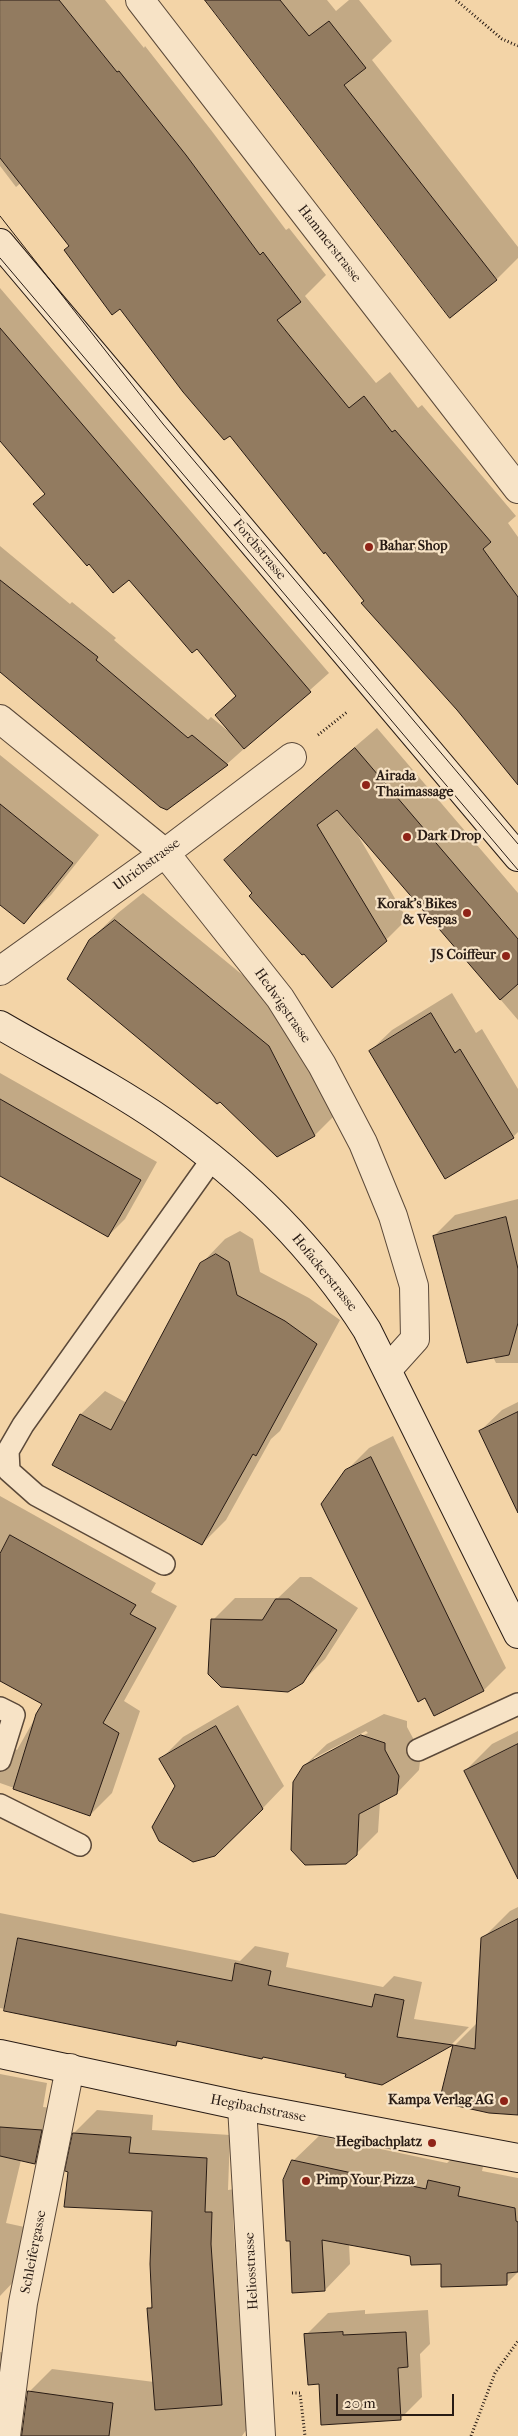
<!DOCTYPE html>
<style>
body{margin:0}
#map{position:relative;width:518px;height:2436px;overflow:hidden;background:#f3d4a7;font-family:"IM FELL French Canon",serif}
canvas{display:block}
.scale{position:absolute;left:336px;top:2394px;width:118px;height:22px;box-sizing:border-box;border:2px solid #281b14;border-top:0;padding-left:6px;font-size:15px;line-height:18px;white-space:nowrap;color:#281b14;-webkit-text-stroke:4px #f7e3c6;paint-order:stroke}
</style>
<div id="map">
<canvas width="518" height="2436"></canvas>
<div class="scale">20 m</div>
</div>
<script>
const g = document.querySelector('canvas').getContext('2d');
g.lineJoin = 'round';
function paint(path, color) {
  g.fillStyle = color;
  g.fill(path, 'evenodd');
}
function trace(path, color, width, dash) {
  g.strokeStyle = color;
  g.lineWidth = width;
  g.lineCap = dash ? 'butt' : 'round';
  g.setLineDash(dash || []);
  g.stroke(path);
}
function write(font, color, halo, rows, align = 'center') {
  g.font = font + ' "IM FELL French Canon",serif';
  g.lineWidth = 4.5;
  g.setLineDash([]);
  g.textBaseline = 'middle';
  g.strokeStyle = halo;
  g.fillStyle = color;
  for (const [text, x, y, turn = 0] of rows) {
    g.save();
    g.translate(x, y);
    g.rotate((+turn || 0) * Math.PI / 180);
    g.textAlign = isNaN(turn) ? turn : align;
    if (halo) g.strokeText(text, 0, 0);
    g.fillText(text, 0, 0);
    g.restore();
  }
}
paint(new Path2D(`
 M0 0H105L144 48 145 46 211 130 286 230 289 228 326 275 305 296 376 383 390 372 418 408 422 405 516 516 508 523 518 537V782L366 601 230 434 120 308 22 182 16 187 0 166Z
 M205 0H327L336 11 349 0H359L392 41 372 60 518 247V258L497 279Z
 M0 288 329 673 227 764 167 809 0 671V546L70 604 72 602 116 638 114 640 208 720 211 717 228 731 216 715 236 695 197 647 129 578 35 504 46 493 0 439Z
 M377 728 518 893V1020L353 827 407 919 386 940 254 893 226 860 247 839Z
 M0 755 99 835 51 895 24 922 0 903Z
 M143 893 296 1019 342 1108 315 1135 277 1155 90 940 118 913Z
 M452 993 476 1033 482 1029 518 1089V1132L513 1137 370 1051 392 1030Z
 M0 1073 157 1162 125 1219 108 1236 0 1174Z
 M518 1199V1363H496L434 1236 455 1215Z
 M240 1231 253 1239 260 1272 309 1298 340 1320 280 1431 271 1439 226 1520 202 1544 54 1464 81 1414 105 1391 127 1403 201 1264 225 1239Z
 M518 1402V1510L480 1431 502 1410Z
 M393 1436 506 1668 484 1690 346 1471 369 1448Z
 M0 1496 156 1583 151 1592 177 1606 124 1701 140 1711 112 1793 90 1815 0 1783V1716L13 1747 17 1750 43 1704 0 1680Z
 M300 1577H311L358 1608 325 1659 302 1682 213 1620 235 1598H278Z
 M238 1705 284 1786 262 1809 177 1786 161 1759 183 1737Z
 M384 1714 407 1721V1727L421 1753 419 1770 397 1793 380 1802 378 1832 356 1854 304 1766 327 1744ZM366 1731 368 1733 314 1761V1758Z
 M518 1731V1876L465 1771 492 1744Z
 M518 1907V2113L454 2046 478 2022 483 1938 510 1911Z
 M0 1913 240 1961 255 1946 289 1953 286 1967 383 1987 394 1976 422 1982 414 2019 469 2027 452 2044 382 2083 347 2073 180 2041 176 2045 0 2008Z
 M0 2074 47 2083 43 2107 63 2109 57 2141 34 2163 21 2160 6 2223 29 2228 17 2278 0 2296Z
 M97 2110 153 2115 152 2130 230 2135 228 2190 235 2189 233 2220 247 2429 242 2436H0V2352L13 2354 19 2425 24 2428 29 2392 52 2369 154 2382 149 2309 153 2304 154 2210 74 2133Z
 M319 2136 447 2163 455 2156 484 2162 482 2171 518 2178V2272L507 2283 411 2255 349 2243 350 2264 325 2290 293 2161Z
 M365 2310V2314L428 2310 430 2344 420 2354 422 2397 400 2419 320 2383 306 2335 328 2313Z`), '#0003');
const building = new Path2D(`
 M0 0H59L117 72 119 71 186 155 260 255 263 252 301 302 277 320 298 346 349 408 364 396 392 432 395 430 491 542 483 549 518 597V785L457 710 361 603 364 601 325 552 324 554 230 436 224 440 183 392 120 309 112 315 64 250 69 246 0 158Z
 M205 0H280L309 36 329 21 366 68 344 85 497 280 450 318Z
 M0 328 311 692 244 749 215 715 236 696 197 649 192 653 129 580 113 593 89 564 87 566 33 504 45 494 0 441Z
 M0 580 98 657 96 660 188 738 192 735 228 765 167 810 160 807 0 672Z
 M355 748 518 939V984L500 1000 337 810 317 825 387 941 332 988 304 954 302 955 249 896 252 893 224 860Z
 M0 804 73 863 24 924 0 905Z
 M115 920 269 1046 315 1136 277 1157 220 1102 217 1104 67 979 89 940Z
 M431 1013 455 1053 460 1049 514 1138 445 1179 369 1051Z
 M0 1099 141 1180 108 1237 0 1176Z
 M506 1217 518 1269V1323L509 1355 467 1363 433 1236Z
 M216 1254 229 1262 237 1295 285 1321 317 1344 256 1456 253 1454 202 1545 52 1465 80 1414 111 1430 200 1263Z
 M518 1412V1513L479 1431Z
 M371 1457 484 1691 434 1716 425 1698 418 1702 321 1504 345 1470Z
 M10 1535 136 1605 130 1614 156 1628 103 1723 119 1733 90 1816 13 1789 36 1714 42 1704 0 1681V1554Z
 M276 1599H289L337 1630 303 1683 288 1692 221 1687 208 1674 211 1619 262 1620Z
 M216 1726 263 1809 215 1856 193 1862 159 1841 152 1827 175 1786 159 1759Z
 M361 1735 385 1743V1750L399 1776 397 1794 359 1814 357 1855 346 1864 305 1865 291 1850 293 1782 303 1766Z
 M518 1744V1879L464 1771Z
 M518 1919V2115L489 2113 439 2102 453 2045 475 2049 481 1938Z
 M18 1938 232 1981 235 1963 271 1971 268 1985 372 2007 375 1994 404 2000 397 2037 453 2045 382 2085 345 2077 346 2074 263 2057 262 2059 177 2041 176 2046 4 2011Z
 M0 2127 42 2130 35 2164 0 2156Z
 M73 2133 131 2137 129 2153 207 2158 205 2212H212L211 2244 222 2405 155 2410 147 2308H152L150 2264 152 2211 64 2207 68 2172 65 2171Z
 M292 2160 426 2189 428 2180 460 2187 458 2196 515 2208 516 2221 518 2222V2272L507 2273V2285L441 2287V2264L411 2265 410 2256 322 2240 325 2291 292 2293 290 2241H286L283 2180Z
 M343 2332V2335L406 2332 408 2367 398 2368 401 2420 321 2425 319 2384 308 2385 304 2334Z
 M28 2391 113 2403 109 2436H22Z`);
paint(building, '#927b60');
trace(building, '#281b14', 1);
const lane = new Path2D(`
 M164 1564 36 1495 9 1471 8 1451 23 1425 213 1158
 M0 1708 14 1715 0 1760
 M418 1750 518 1704
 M0 1805 80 1845`);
const street = new Path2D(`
 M140 0 518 489
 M0 719 165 853 280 998 322 1065 363 1143 393 1216 414 1286 415 1339 388 1369
 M0 971 165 853 292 757
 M242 2106 261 2436
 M6 2436 23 2303 70 2068`);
const secondary = new Path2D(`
 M0 243 518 857
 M0 1025C55 1057 112 1086 164 1122 244 1178 315 1248 367 1330L518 1634
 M0 2054 242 2106 518 2158`);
trace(lane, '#5b4939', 24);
trace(street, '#5b4939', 30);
trace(secondary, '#281b14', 30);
trace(new Path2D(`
 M456 0 502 39 518 46
 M318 735 347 712
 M292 2393H300L305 2436
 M471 2436 495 2373 518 2341`), '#281b14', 3, [1, 2.5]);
trace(lane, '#f7e3c6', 21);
trace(street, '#f7e3c6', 28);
trace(secondary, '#f7e3c6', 28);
trace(new Path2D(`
 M0 216 163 424 518 844
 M0 258 518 870`), '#281b14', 1);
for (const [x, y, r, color] of [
 [369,547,5,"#8f2418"],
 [366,785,5,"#8f2418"],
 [407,837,5,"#8f2418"],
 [467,913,5,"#8f2418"],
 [506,956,5,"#8f2418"],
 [504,2101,5,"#8f2418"],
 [432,2143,5,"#8f2418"],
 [306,2181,5,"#8f2418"]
]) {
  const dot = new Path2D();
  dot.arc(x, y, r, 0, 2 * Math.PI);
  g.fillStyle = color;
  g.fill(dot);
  trace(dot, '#f7e3c6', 2);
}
write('14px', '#281b14', '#f7e3c6', [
 ["Hammerstrasse",329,244,52],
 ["Forchstrasse",259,550,50],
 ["Ulrichstrasse",147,865,-36],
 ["Hedwigstrasse",282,1006,55],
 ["Hofackerstrasse",324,1273,51],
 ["Hegibachstrasse",258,2109,11],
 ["Schleifergasse",34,2252,-79],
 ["Heliosstrasse",252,2271,-93]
]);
write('bold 14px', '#281b14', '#f7e3c6', [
 ["Bahar Shop",379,547],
 ["Airada",376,777],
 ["Thaimassage",376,793],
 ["Dark Drop",417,837],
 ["Korak's Bikes",457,905,"right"],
 ["& Vespas",457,921,"right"],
 ["JS Coiffeur",496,956,"right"],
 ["Kampa Verlag AG",494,2101,"right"],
 ["Hegibachplatz",422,2143,"right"],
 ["Pimp Your Pizza",316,2181]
], 'left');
</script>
